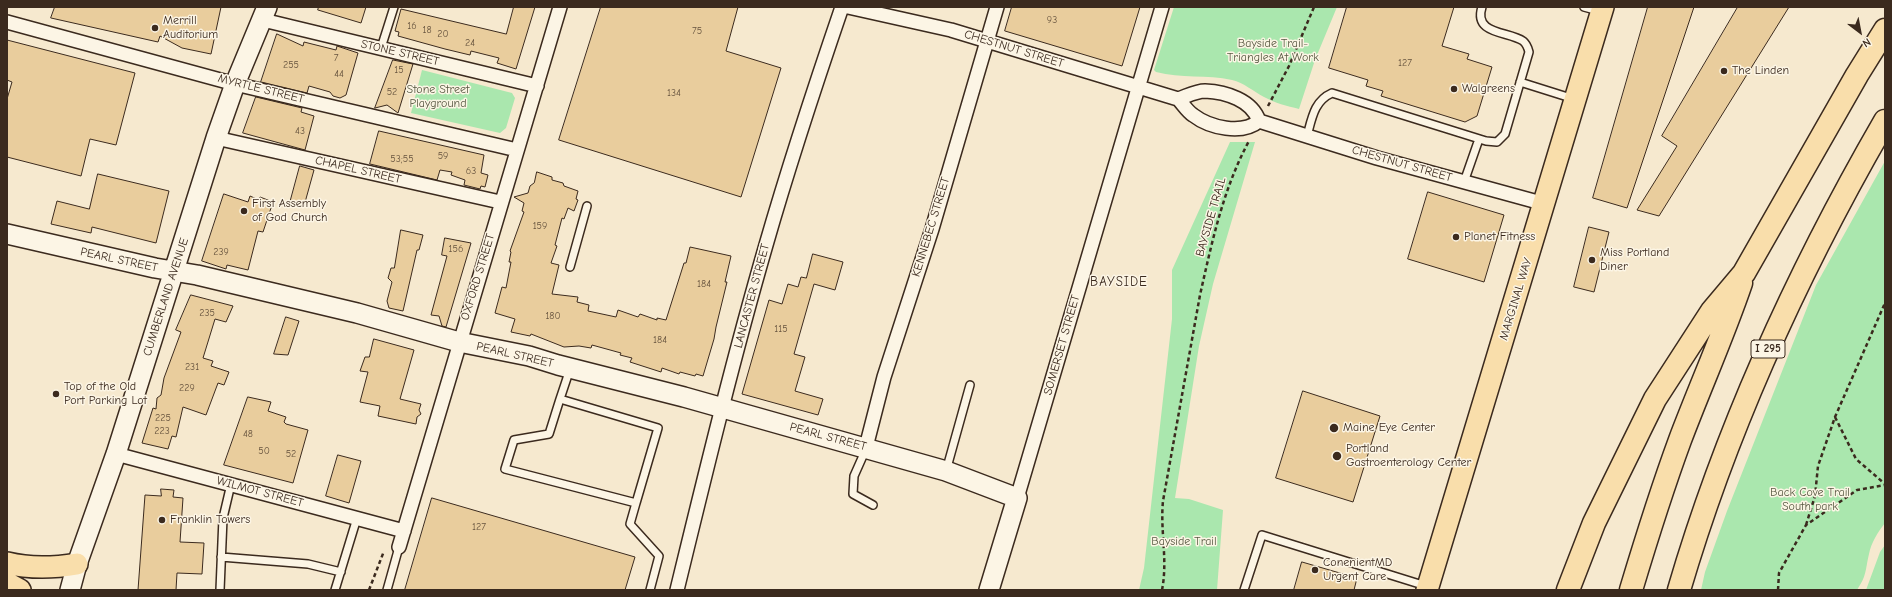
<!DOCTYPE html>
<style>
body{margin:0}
#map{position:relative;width:1892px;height:597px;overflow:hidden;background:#f6e9cf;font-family:"Comic Neue",sans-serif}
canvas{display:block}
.frame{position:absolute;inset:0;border:8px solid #3b2a1e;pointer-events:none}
.north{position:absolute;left:1840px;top:12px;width:40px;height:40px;-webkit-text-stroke:3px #fcf5e5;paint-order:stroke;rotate:148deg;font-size:11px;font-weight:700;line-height:16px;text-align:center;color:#3b2a1e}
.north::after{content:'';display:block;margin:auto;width:14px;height:18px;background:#3b2a1e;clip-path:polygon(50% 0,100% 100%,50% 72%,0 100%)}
</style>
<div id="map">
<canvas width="1892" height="597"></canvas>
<div class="frame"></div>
<div class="north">N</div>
</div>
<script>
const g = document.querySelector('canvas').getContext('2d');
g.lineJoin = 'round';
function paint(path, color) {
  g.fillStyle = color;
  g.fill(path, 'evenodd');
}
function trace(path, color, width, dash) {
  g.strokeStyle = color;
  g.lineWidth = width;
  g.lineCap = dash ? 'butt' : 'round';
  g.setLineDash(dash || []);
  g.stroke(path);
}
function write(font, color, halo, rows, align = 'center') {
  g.font = font + ' "Comic Neue",sans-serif';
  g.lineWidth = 3;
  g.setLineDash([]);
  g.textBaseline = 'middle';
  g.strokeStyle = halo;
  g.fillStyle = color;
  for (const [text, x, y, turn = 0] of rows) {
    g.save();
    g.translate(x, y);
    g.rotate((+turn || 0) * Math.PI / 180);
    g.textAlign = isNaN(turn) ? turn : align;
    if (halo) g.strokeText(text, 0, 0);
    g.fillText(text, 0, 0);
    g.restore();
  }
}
paint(new Path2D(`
 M1174 7H1337L1315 60 1299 109C1287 106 1275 103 1264 97 1253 91 1244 83 1232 80 1207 74 1181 79 1156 72L1154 70Z
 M422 70 512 93 515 98 506 128 500 133 411 113Z
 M1230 142H1255L1213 284 1199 346 1175 498 1189 499 1223 510 1217 590H1139L1144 568 1172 319V270Z
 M1885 161V523C1878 532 1871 543 1869 554 1865 571 1867 575 1857 590H1701L1705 572 1727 511 1816 285Z
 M1885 545V590H1866L1880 552Z`), '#aae7ae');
const building = new Path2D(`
 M55 7H221L211 54 182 48 160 36 158 42 51 18Z
 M319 7H366L361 23 318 10Z
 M514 7H535L516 69 497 63 499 58 471 51 470 55 445 49 398 36 399 32 395 31 401 9 506 34Z
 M601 7H738L726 51 781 68 741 197 559 140Z
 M1012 7H1140L1122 66 1005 31Z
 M1347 7H1454L1442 46 1469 54 1467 59 1492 67 1477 116 1465 122 1381 96 1383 91 1366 86 1368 80 1329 68Z
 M1648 7H1694L1627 208 1593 198Z
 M1738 7H1789L1659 216 1637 210 1677 146 1662 136Z
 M277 34 303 46 304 42 336 50 337 46 358 53 346 95 340 98 333 96 330 92 309 86 307 93 261 82Z
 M7 40 135 73 116 145 90 139 81 176 7 157V99L12 82 7 80Z
 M393 60 413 64 398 113 387 105 375 108Z
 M256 97 302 108 301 112 314 116 305 150 243 133Z
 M379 131 484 155 481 173 488 175 485 187 481 186 480 189 464 185 465 180 451 175 452 172 440 170 437 180 370 164Z
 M300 166 314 170 304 206 290 203Z
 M537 172 552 177V180L563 183 564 186 578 191 576 199 578 200 574 211 568 208 564 219 562 218 555 245 557 246 551 263 559 265 552 294 578 297 577 302 589 305 588 311 616 317 618 310 638 317 640 314 657 320V318L666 320 684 263H686L690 247 731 256 725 282H727L716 327 714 339 703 376 696 374 695 376 680 372 679 374 662 368 661 372 630 362 632 358 620 355 621 353 592 345 591 348 579 346 564 347 531 334 530 336 511 332 515 319 495 313 502 287 506 288 511 262H509L511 252 510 251 524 212 522 211 524 203 514 197 528 193 530 186 534 183Z
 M98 174 169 191 156 243 92 227 91 233 51 224 57 201 89 209Z
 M1428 192 1504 215 1484 282 1408 259Z
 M224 194 248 202 250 196 259 200 260 197 273 202 263 232 258 231 248 270 227 265 226 269 202 261Z
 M1589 227 1609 232 1594 292 1574 287Z
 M401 230 423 235 419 250H417L403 311 389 308 387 301 392 282 388 278 391 268H394Z
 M445 238 471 243 446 327 442 326 439 316 431 315 447 256 442 255Z
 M813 254 843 262 835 290 814 284 794 354 805 357 795 391 823 399 818 415 742 394 769 300 782 304 788 284 798 287 801 277 806 278Z
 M191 295 233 306 226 322 215 319 203 358 213 361 211 366 229 372 224 385 218 383 206 415 183 407 176 437 172 436 168 449 142 443 153 408 156 409 157 398 161 395 164 378 181 332 176 330Z
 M286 317 299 321 288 355 274 354Z
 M374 339 414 350 400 399 421 404 419 410 421 414 417 417 416 424 378 416 380 406 360 402 368 372 360 371 365 357H369Z
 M1303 391 1380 416 1353 502 1276 478Z
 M248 397 271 402 268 411 286 417 284 422 286 424 308 430 293 483 224 465Z
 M338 455 361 461 349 503 326 496Z
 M161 489 174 490 173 497 183 498 180 542 204 543 202 574 177 573 176 590H138L145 495 161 496Z
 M432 498 635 557 625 590H405Z
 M1302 562 1357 578 1354 590H1294Z`);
paint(building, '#e9cd9d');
trace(building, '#3b2a1e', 1);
const lane = new Path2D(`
 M1584 7 1599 11
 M381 48 394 7
 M1520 82 1574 99
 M1307 136C1312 118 1314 101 1332 93L1486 141 1497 142 1505 134 1529 52C1528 48 1527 44 1523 41 1509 31 1473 35 1482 7
 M1464 182 1479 139
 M570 267 587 206
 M560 399 549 434 514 440 505 469 636 503 658 428 560 399 570 369
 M866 449 854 476 853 494 873 505
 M946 471 970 385
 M636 503 630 524 659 556 650 590
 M221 557 308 564 341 572
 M220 590 223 518 231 484
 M335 590 357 518
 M387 590 399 547
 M1244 590 1262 535 1426 586`);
const street = new Path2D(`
 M848 7 951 30 1178 99C1187 96 1196 91 1205 91 1226 92 1252 100 1259 121
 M263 20 537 86
 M7 22 235 84 517 150
 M1178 99C1183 104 1187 111 1193 115 1210 128 1242 135 1259 121
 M1259 121 1377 158 1545 204
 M216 138 500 202
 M866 447 884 377 932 229 997 7
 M116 454 404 531
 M1017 498 1162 7
 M399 547 560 7
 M677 590C705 475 733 359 766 245 789 165 815 86 842 7`);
const secondary = new Path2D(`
 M7 234 155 268 197 275 357 313 459 342 529 356 558 365 684 397 946 471 1017 498 989 590
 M70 590 77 564 116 454 216 138 235 84 267 7`);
const primary = new Path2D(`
 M7 563C31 569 53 568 77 564
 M7 583 20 590
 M1427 590 1603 7`);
const highway = new Path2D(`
 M1568 590 1594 523 1655 399 1712 311 1744 273 1857 75 1885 30
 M1631 590C1646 540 1662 489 1680 440 1700 387 1723 336 1741 283
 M1679 590C1727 426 1800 268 1885 121`);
trace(lane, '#3b2a1e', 10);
trace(street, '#3b2a1e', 16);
trace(secondary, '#3b2a1e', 22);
trace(primary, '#3b2a1e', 24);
trace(highway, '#3b2a1e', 25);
trace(new Path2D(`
 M1268 106 1289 66 1314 7
 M1835 417 1856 459 1885 484
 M1806 525 1815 496 1818 466 1835 417 1885 303
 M369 590 384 551
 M1162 590C1168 560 1160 531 1163 501L1200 295C1212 242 1223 189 1249 141
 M1778 590 1779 573 1806 525 1857 490 1885 485`), '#3b2a1e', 2.5, [4, 3]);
trace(lane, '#fcf5e5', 7);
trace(street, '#fcf5e5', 13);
trace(secondary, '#fcf5e5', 19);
trace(primary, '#f9deab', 21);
trace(highway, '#f9deab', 22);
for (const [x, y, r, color] of [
 [155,28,4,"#3b2a1e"],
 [1724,71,4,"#3b2a1e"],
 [1454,89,4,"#3b2a1e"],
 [244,211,4,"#3b2a1e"],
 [1456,237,4,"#3b2a1e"],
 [1592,260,4,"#3b2a1e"],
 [56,394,4,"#3b2a1e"],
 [1334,428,5,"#3b2a1e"],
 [1337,456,5,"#3b2a1e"],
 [162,520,4,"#3b2a1e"],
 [1315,570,4,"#3b2a1e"]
]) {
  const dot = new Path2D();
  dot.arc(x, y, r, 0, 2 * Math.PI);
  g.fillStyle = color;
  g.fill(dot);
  trace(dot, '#fcf5e5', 1.5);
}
write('10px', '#66533e', null, [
 ["93",1052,20],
 ["16",412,26],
 ["18",427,30],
 ["75",697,31],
 ["20",443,34],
 ["24",470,43],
 ["7",336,58],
 ["127",1405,63],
 ["255",291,65],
 ["15",399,70],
 ["44",339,74],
 ["52",392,92],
 ["134",674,93],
 ["43",300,131],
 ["59",443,156],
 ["53;55",402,159],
 ["63",471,171],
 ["159",540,226],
 ["156",456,249],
 ["239",221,252],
 ["184",704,284],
 ["235",207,313],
 ["180",553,316],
 ["115",781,329],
 ["184",660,340],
 ["231",192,367],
 ["229",187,388],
 ["225",163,418],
 ["223",162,431],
 ["48",248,434],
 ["50",264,451],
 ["52",291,454],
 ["127",479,527]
]);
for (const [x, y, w] of [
 [1768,349,34]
]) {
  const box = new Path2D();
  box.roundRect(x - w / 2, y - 9, w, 18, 3);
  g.fillStyle = '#fcf5e5';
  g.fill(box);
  trace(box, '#3b2a1e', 1);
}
write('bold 11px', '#3b2a1e', null, [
 ["I 295",1768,349]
]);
write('12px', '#3b2a1e', '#fcf5e5', [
 ["Merrill",163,21],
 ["Auditorium",163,35],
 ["The Linden",1732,71],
 ["Walgreens",1462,89],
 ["First Assembly",252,204],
 ["of God Church",252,218],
 ["Planet Fitness",1464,237],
 ["Miss Portland",1600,253],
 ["Diner",1600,267],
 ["Top of the Old",64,387],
 ["Port Parking Lot",64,401],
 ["Maine Eye Center",1343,428],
 ["Portland",1346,449],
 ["Gastroenterology Center",1346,463],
 ["Franklin Towers",170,520],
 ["ConenientMD",1323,563],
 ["Urgent Care",1323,577]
], 'left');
write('12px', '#575942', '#fcf5e5', [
 ["Bayside Trail-",1273,44],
 ["Triangles At Work",1273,58],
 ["Stone Street",438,90],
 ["Playground",438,104],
 ["Back Cove Trail",1810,493],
 ["South park",1810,507],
 ["Bayside Trail",1184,542]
]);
write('12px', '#3b2a1e', '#fcf5e5', [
 ["CHESTNUT STREET",1014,49,17],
 ["STONE STREET",400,53,13],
 ["MYRTLE STREET",261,89,14],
 ["CHESTNUT STREET",1402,164,16],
 ["CHAPEL STREET",358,170,13],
 ["BAYSIDE TRAIL",1211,217,-74],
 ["KENNEBEC STREET",931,227,-73],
 ["PEARL STREET",119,260,12],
 ["OXFORD STREET",478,277,-73],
 ["LANCASTER STREET",752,296,-75],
 ["CUMBERLAND AVENUE",166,297,-72],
 ["MARGINAL WAY",1516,299,-73],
 ["SOMERSET STREET",1062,345,-74],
 ["PEARL STREET",515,355,13],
 ["PEARL STREET",828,437,15],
 ["WILMOT STREET",260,492,15]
]);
g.letterSpacing = '1px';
write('13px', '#3b2a1e', '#fcf5e5', [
 ["BAYSIDE",1119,282]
]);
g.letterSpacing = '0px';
</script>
